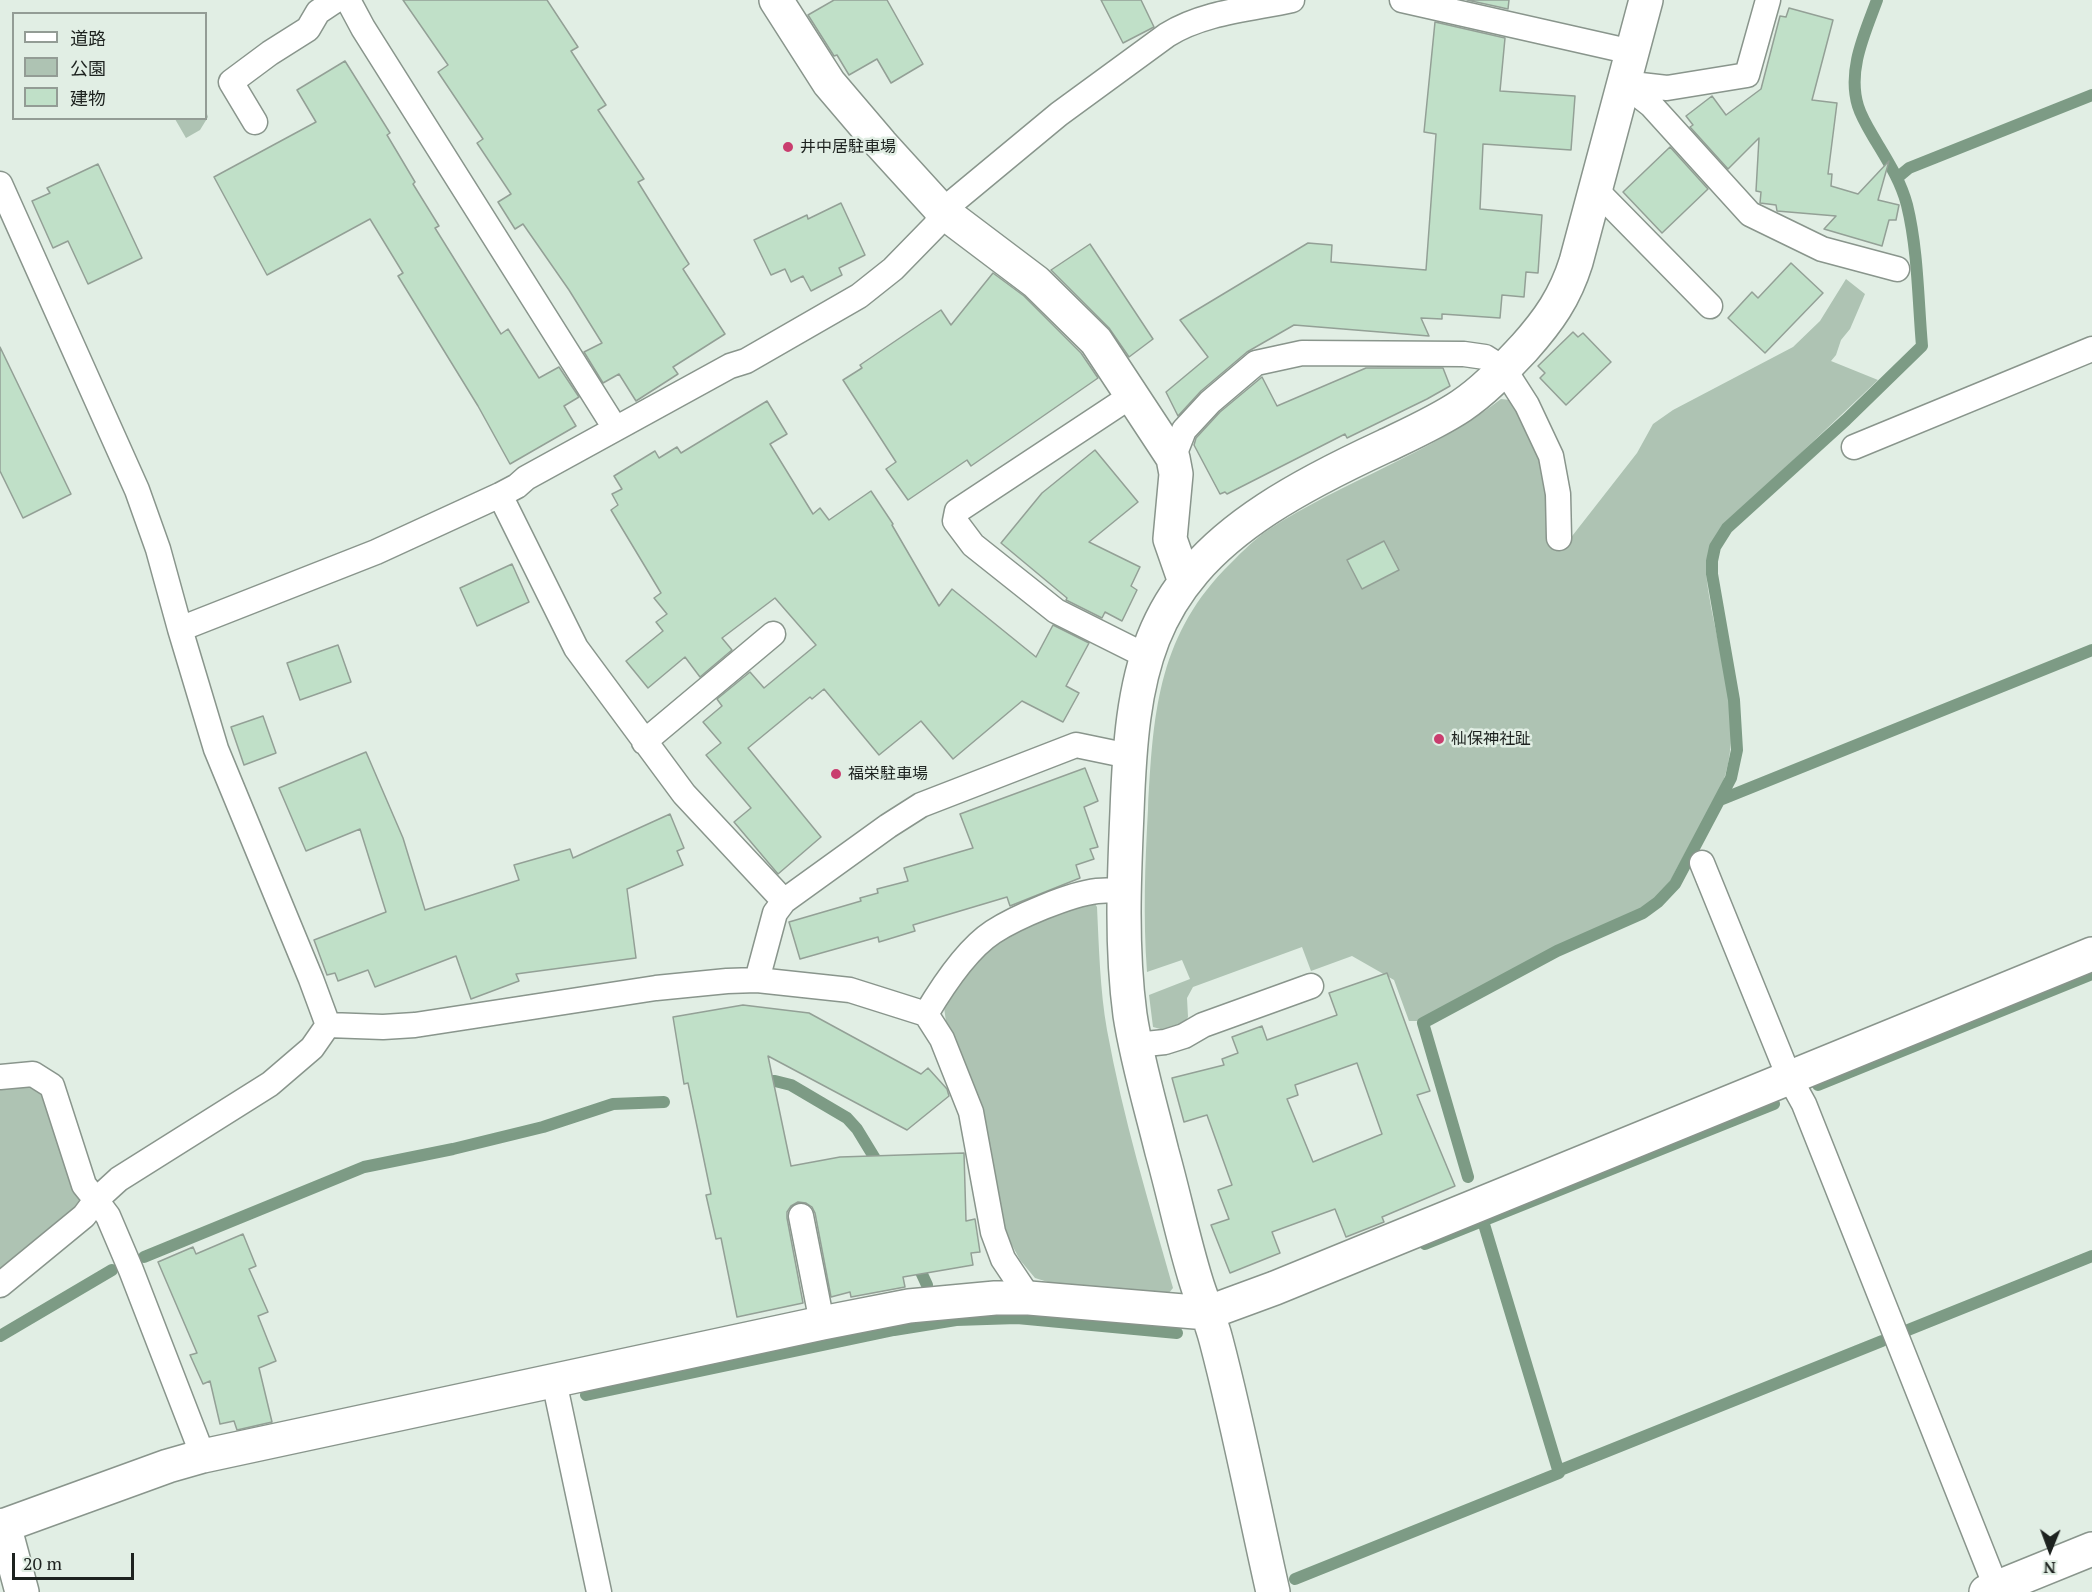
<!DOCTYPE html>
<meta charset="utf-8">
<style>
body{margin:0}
#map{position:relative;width:2092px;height:1592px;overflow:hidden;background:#e1eee4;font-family:"PT Serif","Noto Sans JP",serif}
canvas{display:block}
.legend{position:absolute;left:12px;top:12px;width:195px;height:108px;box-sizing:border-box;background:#e1eee4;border:2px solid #939c95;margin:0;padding:8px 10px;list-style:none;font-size:18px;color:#1d221f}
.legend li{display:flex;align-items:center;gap:12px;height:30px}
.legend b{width:30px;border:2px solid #939c95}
.north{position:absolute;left:2020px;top:1520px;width:60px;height:60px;-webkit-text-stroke:4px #e1eee4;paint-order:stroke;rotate:181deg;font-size:16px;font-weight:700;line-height:24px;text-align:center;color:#1d221f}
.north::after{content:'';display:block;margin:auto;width:21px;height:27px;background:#1d221f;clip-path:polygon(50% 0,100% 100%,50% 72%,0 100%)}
.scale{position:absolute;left:12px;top:1553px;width:122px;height:27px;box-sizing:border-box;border:3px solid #1d221f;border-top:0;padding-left:8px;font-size:18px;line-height:21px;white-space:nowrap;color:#1d221f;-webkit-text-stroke:4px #e1eee4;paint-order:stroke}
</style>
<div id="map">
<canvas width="2092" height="1592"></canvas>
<ul class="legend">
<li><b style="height:8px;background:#fff"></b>道路</li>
<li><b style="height:16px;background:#aec3b3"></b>公園</li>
<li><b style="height:16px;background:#c0e0c8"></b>建物</li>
</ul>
<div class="north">N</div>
<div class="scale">20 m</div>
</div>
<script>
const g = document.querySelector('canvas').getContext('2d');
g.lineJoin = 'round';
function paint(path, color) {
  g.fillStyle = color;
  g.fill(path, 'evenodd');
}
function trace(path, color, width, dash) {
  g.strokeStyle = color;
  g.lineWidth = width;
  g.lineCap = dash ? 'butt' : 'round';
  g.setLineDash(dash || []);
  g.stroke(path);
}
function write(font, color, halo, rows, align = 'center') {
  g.font = font + ' "PT Serif","Noto Sans JP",serif';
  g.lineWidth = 5;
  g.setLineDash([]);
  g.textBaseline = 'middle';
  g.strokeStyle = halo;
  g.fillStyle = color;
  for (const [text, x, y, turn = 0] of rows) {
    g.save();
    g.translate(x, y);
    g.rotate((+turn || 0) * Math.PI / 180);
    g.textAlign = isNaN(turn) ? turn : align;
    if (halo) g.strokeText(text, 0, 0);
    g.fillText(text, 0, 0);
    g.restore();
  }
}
paint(new Path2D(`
 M206 111 208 117 200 130 186 138 175 119 206 118Z
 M1846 279 1865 294 1850 329 1841 340 1836 355 1831 361 1878 380 1725 525C1719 532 1713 539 1710 548 1702 567 1709 592 1712 612 1723 668 1743 730 1722 785L1670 881 1656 897 1639 910 1618 921 1555 947 1417 1021H1409L1394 980 1352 956 1311 971 1302 947 1193 987 1187 998 1188 1017 1182 1026 1164 1030 1153 1027 1149 995 1190 979 1182 960 1147 972C1143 917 1145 864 1148 809 1153 717 1157 640 1224 570 1238 556 1252 541 1268 530 1343 481 1430 454 1501 399L1510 400 1519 406 1542 459 1569 540 1637 453 1653 424 1673 410 1793 347 1820 321Z
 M1093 901 1097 907C1099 948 1100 990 1107 1030 1123 1118 1149 1203 1173 1288L1168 1294 1051 1283 1035 1278 1020 1260 1006 1234 961 1054 946 1022 944 1007 966 969 1000 940 1033 922Z
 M32 1082 48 1095 81 1198 82 1209 0 1277V1086Z`), '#aec3b3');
trace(new Path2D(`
 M1897 178 1909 168 2092 95
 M1720 800 2092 650
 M757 1081H775L791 1085 847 1118 857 1129 882 1170
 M1818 1085 2092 974
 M1468 1177 1423 1023 1557 951 1643 913 1658 902 1675 884 1731 778 1737 750 1734 700 1712 574V561L1715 547 1727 528 1846 420 1922 346C1918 300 1918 250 1907 205 1901 182 1889 163 1877 143 1870 131 1862 119 1858 106 1847 70 1865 33 1877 0
 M1425 1244 1774 1104
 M144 1257 364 1167 453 1149 543 1127 613 1104 664 1102
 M915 1259 927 1285
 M1908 1330 2092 1256
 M0 1336 112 1270
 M586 1395 894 1330 956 1320 1017 1318 1177 1333
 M1558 1471 1882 1341
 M1295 1579 1559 1473 1483 1221`), '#7d9b85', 12);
const building = new Path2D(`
 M403 0H547L578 47 571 51 606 105 598 110 644 179 638 182 689 264 683 269 725 334 673 367 678 374 636 401 619 374 603 383 584 352 602 343 569 290 523 224 515 229 498 202 511 194 477 143 483 139 438 72 448 65Z
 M834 0H887L923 64 891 83 877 59 849 75 837 55 834 56 808 15Z
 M1101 0H1141L1154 27 1123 43Z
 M1467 0H1509L1508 9Z
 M1789 8 1833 20 1812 100 1837 103 1828 174H1832L1831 186 1858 194 1889 161 1878 200 1899 205 1896 220H1889L1882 246 1824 229 1836 216 1777 211 1776 205 1760 203 1761 192 1756 191 1759 138 1728 169 1690 127 1693 125 1686 116 1712 96 1726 115 1761 89 1780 16 1786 17Z
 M1435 22 1505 38 1500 91 1575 96 1571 150 1483 144 1480 209 1542 215 1538 273 1526 272 1524 297 1502 295 1500 318 1442 314V319L1421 318 1429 336 1294 325 1247 352 1201 391 1178 416 1166 392 1208 357 1180 320 1308 243 1332 245 1331 262 1426 270 1436 134 1424 132Z
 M345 61 390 133 387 135 415 182 413 184 439 226 435 228 501 334 508 329 539 378 559 367 579 397 564 406 576 426 510 464 478 406 398 276 403 273 370 219 267 275 214 177 316 122 297 90Z
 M1670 147 1708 189 1662 233 1623 192Z
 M98 164 142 258 88 284 68 241 53 248 32 201 50 193 47 188Z
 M841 203 865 255 839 268 842 275 811 291 803 276 791 282 785 269 771 275 754 240 807 215 808 219Z
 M1090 244 1153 339 1129 357 1109 328 1051 270Z
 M1791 263 1823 293 1765 353 1728 318 1752 292 1758 298Z
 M993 273 1024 296 1081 353 1098 378 971 466 967 460 908 500 886 469 896 462 843 380 862 368 860 365 941 310 951 325Z
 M1573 332 1578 337 1583 333 1611 362 1566 405 1540 378 1545 373 1538 366Z
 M0 347 71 494 23 518 0 471Z
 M1366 368H1443L1450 386 1427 399 1347 438 1345 434 1227 494 1225 492 1220 494 1194 445 1196 438 1220 412 1262 377 1277 406Z
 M767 401 787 434 770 444 813 514 820 508 829 520 871 491 893 524 892 525 939 606 952 589 1036 657 1053 625 1089 643 1066 686 1079 693 1063 722 1022 701 953 759 921 721 879 755 824 689 812 699 810 697 748 748 821 837 778 874 734 822 751 808 706 755 721 743 703 722 722 706 717 699 750 672 764 688 816 645 775 598 722 638 732 650 700 677 685 657 648 688 626 661 663 631 656 622 667 614 654 598 661 593 611 510 618 505 612 494 622 489 614 476 655 451 659 458 677 447 681 453Z
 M1095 450 1138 502 1089 542 1140 567 1131 586 1137 590 1122 621 1105 612 1102 618 1066 600 1067 598 1001 543 1042 493Z
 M1384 541 1399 570 1362 589 1347 560Z
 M512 564 529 602 477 626 460 588Z
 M338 645 351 682 300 700 287 663Z
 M263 716 276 753 244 765 231 727Z
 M366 752 403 838 425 910 519 880 514 865 570 849 573 858 670 814 684 848 677 851 683 865 627 889 636 958 516 974 519 981 471 999 456 956 375 987 368 970 338 981 335 973 327 975 314 940 386 912 360 829 306 851 279 788Z
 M1085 768 1098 801 1084 807 1098 847 1090 849 1094 859 1076 865 1080 878 1010 906 1007 897 913 925 915 931 879 942 878 937 800 959 789 922 861 901 860 898 878 893 877 889 908 881 904 868 973 848 960 814Z
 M1387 973 1430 1091 1417 1095 1455 1186 1382 1217 1384 1222 1346 1237 1335 1209 1272 1232 1280 1253 1230 1273 1211 1225 1229 1219 1218 1190 1232 1185 1207 1115 1184 1122 1172 1078 1224 1065 1222 1059 1238 1053 1232 1037 1262 1026 1267 1040 1337 1015 1329 993ZM1357 1063 1382 1134 1313 1162 1287 1099 1298 1095 1295 1085Z
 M743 1005 809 1013 921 1074 928 1068 947 1089 949 1096 907 1130 768 1056 791 1166 840 1157 964 1153 966 1221 975 1219 980 1252 971 1253 973 1265 903 1277 905 1287 851 1297 850 1292 831 1297 815 1213 812 1207 806 1203 798 1202 791 1206 787 1212V1218L803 1303 737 1317 721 1238 716 1239 706 1195 711 1194 688 1083 684 1084 673 1017Z
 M243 1234 256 1266 249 1269 268 1312 258 1316 276 1361 259 1368 272 1422 237 1430 234 1421 220 1424 210 1381 203 1384 190 1355 197 1353 158 1262 193 1247 196 1254Z`);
paint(building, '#c0e0c8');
trace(building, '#93a096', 1.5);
const service = new Path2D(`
 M348 0 363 28 615 428
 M1402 0 1632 52
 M1623 83 1651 105 1750 214 1822 249 1897 269
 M1623 83 1667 88 1747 75 1768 0
 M255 122 231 82 270 53 308 29 318 12 336 0
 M0 184 137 490 158 549 180 629 216 749 311 979 328 1025
 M1595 189 1710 306
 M1131 396 957 511 955 521 973 545 1056 611 1146 656
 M1854 447 2092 349
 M1173 458 1184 430 1210 402 1256 363 1302 353 1464 354 1485 357 1504 369 1527 405 1551 456 1558 494 1559 538
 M500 495 576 648 684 794 784 901
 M180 629 376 552 500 495 517 486 526 478 730 366 746 361 859 296 893 269 935 226 942 211 1059 114 1167 35C1204 12 1251 9 1292 0
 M644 742 773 634
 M1702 863 1789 1077 1804 1104 1998 1592
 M757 980 775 913 784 901 888 826 921 805 1076 745 1129 756
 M926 1014C942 987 967 949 993 932 1016 917 1070 894 1097 891 1106 890 1115 891 1124 891
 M328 1025 383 1027 415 1025 656 988 727 981 757 980 850 990 926 1014 942 1039 971 1112 993 1232 1003 1259 1029 1298
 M1136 1045 1165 1042 1184 1036 1203 1025 1311 986
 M0 1077 33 1074 52 1086 84 1185 96 1200 84 1216 0 1285
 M801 1216 822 1323
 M554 1381 599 1592
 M203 1456 131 1270 108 1216 96 1200 119 1179 270 1084 312 1048 328 1025`);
const minor = new Path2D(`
 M776 0 829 83 881 144 942 211 1036 282 1096 341 1173 458 1176 474 1170 539 1185 582
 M4 1525 22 1592
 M0 1527 168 1466 203 1456 822 1323 909 1306 995 1298H1029L1207 1313 1275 1288 2092 954
 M1273 1592C1254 1508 1238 1423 1216 1340 1211 1320 1202 1301 1196 1281 1183 1239 1174 1195 1162 1152 1151 1107 1137 1061 1130 1015 1121 947 1124 879 1127 812 1132 674 1145 589 1267 509 1305 484 1344 465 1385 446 1410 434 1437 422 1461 406 1485 390 1504 369 1524 348 1549 320 1565 297 1576 262L1646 0
 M1986 1592 2092 1549`);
trace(service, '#89958c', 27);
trace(minor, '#89958c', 36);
trace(service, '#fff', 24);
trace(minor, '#fff', 33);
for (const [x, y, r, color] of [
 [788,147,6,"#c93d6e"],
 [1439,739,6,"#c93d6e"],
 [836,774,6,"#c93d6e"]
]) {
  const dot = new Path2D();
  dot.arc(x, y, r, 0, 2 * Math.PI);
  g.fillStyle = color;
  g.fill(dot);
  trace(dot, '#e1eee4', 2);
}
write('16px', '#1d221f', '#e1eee4', [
 ["井中居駐車場",800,147],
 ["杣保神社趾",1451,739],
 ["福栄駐車場",848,774]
], 'left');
</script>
